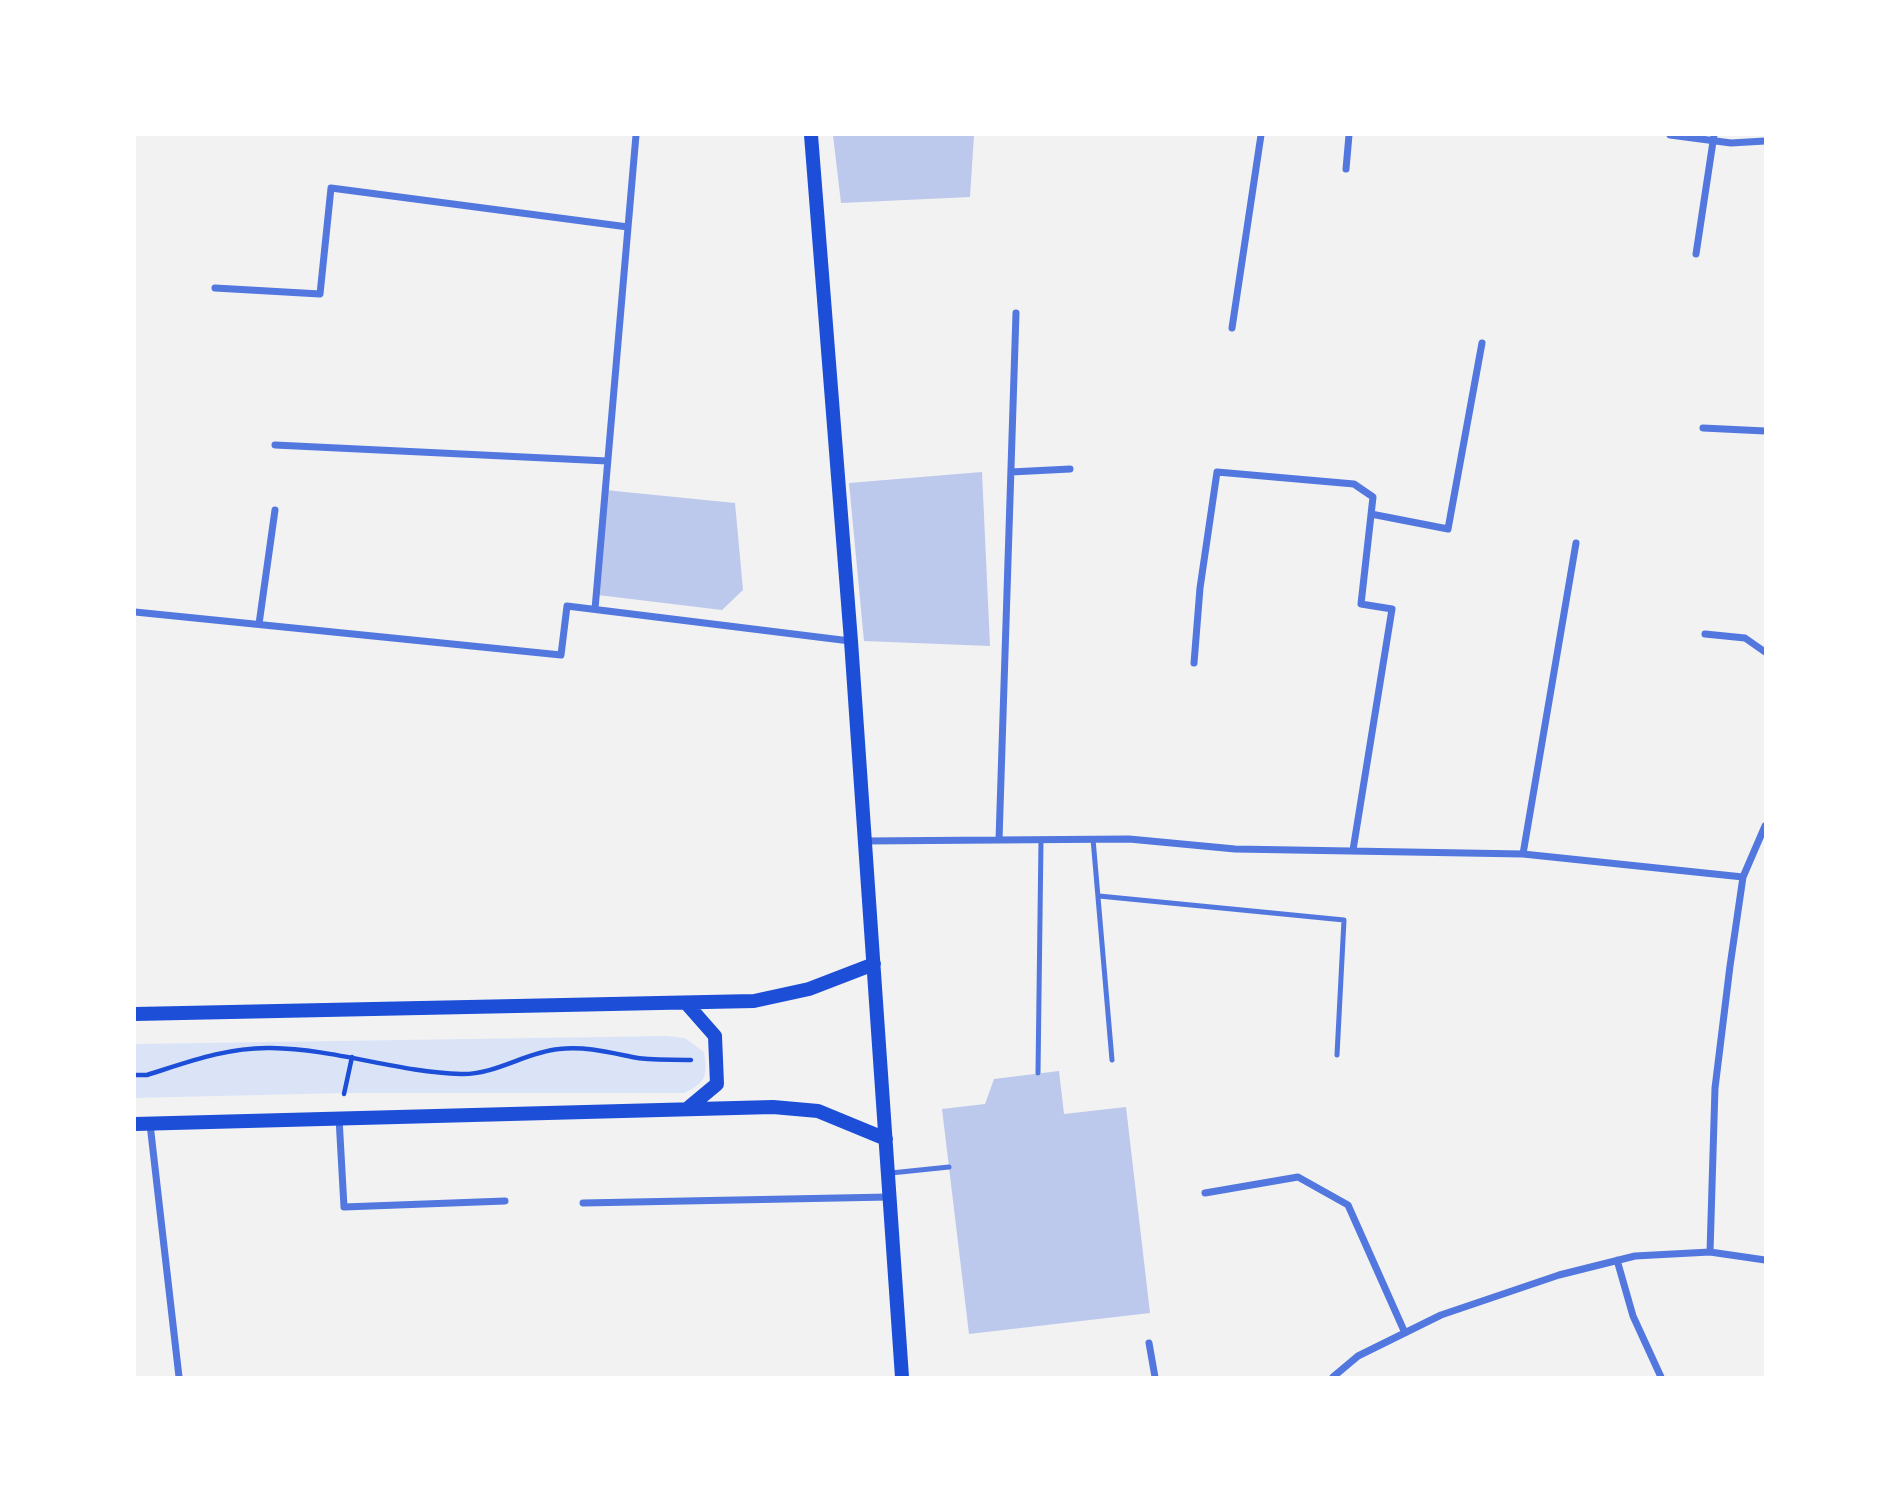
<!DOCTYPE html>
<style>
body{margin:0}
#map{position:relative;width:1900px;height:1512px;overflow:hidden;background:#f2f2f2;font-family:"Roboto Serif",serif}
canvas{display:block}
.frame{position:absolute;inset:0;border:136px solid #fff;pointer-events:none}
</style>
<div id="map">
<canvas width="1900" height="1512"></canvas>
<div class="frame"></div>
</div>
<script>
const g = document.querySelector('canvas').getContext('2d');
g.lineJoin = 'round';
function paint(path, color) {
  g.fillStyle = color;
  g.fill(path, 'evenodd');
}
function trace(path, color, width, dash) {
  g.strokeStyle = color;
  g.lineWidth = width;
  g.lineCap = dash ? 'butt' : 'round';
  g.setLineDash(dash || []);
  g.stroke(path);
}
paint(new Path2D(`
 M667 1036 685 1038 704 1052C708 1075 706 1083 684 1093H344L135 1098V1044Z`), '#dbe4f7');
paint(new Path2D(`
 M833 135H974L970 197 841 203Z
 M982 472 990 646 864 641 849 483Z
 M605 490 735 503 743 590 722 610 598 595Z
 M1059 1071 1064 1114 1126 1107 1150 1313 969 1334 942 1109 985 1104 994 1079Z`), '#bdc9ec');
trace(new Path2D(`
 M135 1075H147C188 1062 228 1047 271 1048 336 1049 397 1072 461 1074 495 1075 526 1052 559 1049 584 1046 608 1052 632 1057 651 1061 672 1059 691 1060
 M344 1094 352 1057`), '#1d4ed8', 4.5);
trace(new Path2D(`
 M1093 839 1112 1060
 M1099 896 1344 920 1337 1055
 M1038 1073 1041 840
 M891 1173 949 1167`), '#5277de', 5);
trace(new Path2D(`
 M1670 135 1731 143 1765 141
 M1346 169 1349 135
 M1696 254 1714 135
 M215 288 320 294 331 188 628 227
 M1232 328 1261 135
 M1703 428 1765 431
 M275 445 607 461
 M1011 472 1070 469
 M1371 514 1448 529 1482 343
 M595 609 636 135
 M135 612 561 655 567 606 850 641
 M259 624 275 510
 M1705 634 1745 638 1765 652
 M1194 663 1200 588 1217 472 1354 484 1373 497 1361 604 1392 609 1353 850
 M999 840 1016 313
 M865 841 1129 839 1235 849 1523 854 1743 877
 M1523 854 1576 543
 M339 1118 344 1207 505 1201
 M150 1124 179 1377
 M1205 1193 1298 1177 1348 1205 1405 1333
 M583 1203 889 1197
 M1710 1252 1715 1088 1730 966 1743 877 1765 826
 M1617 1260 1633 1316 1661 1377
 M1149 1343 1155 1377
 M1333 1377 1358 1356 1441 1315 1559 1275 1635 1256 1710 1252 1765 1260`), '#5277de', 7);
trace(new Path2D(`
 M811 135 851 641 902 1377
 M686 1003 715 1036 717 1084 687 1109
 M135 1014 754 1001 809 989 874 964
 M135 1124 773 1107 818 1111 886 1139`), '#1d4ed8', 14);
</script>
